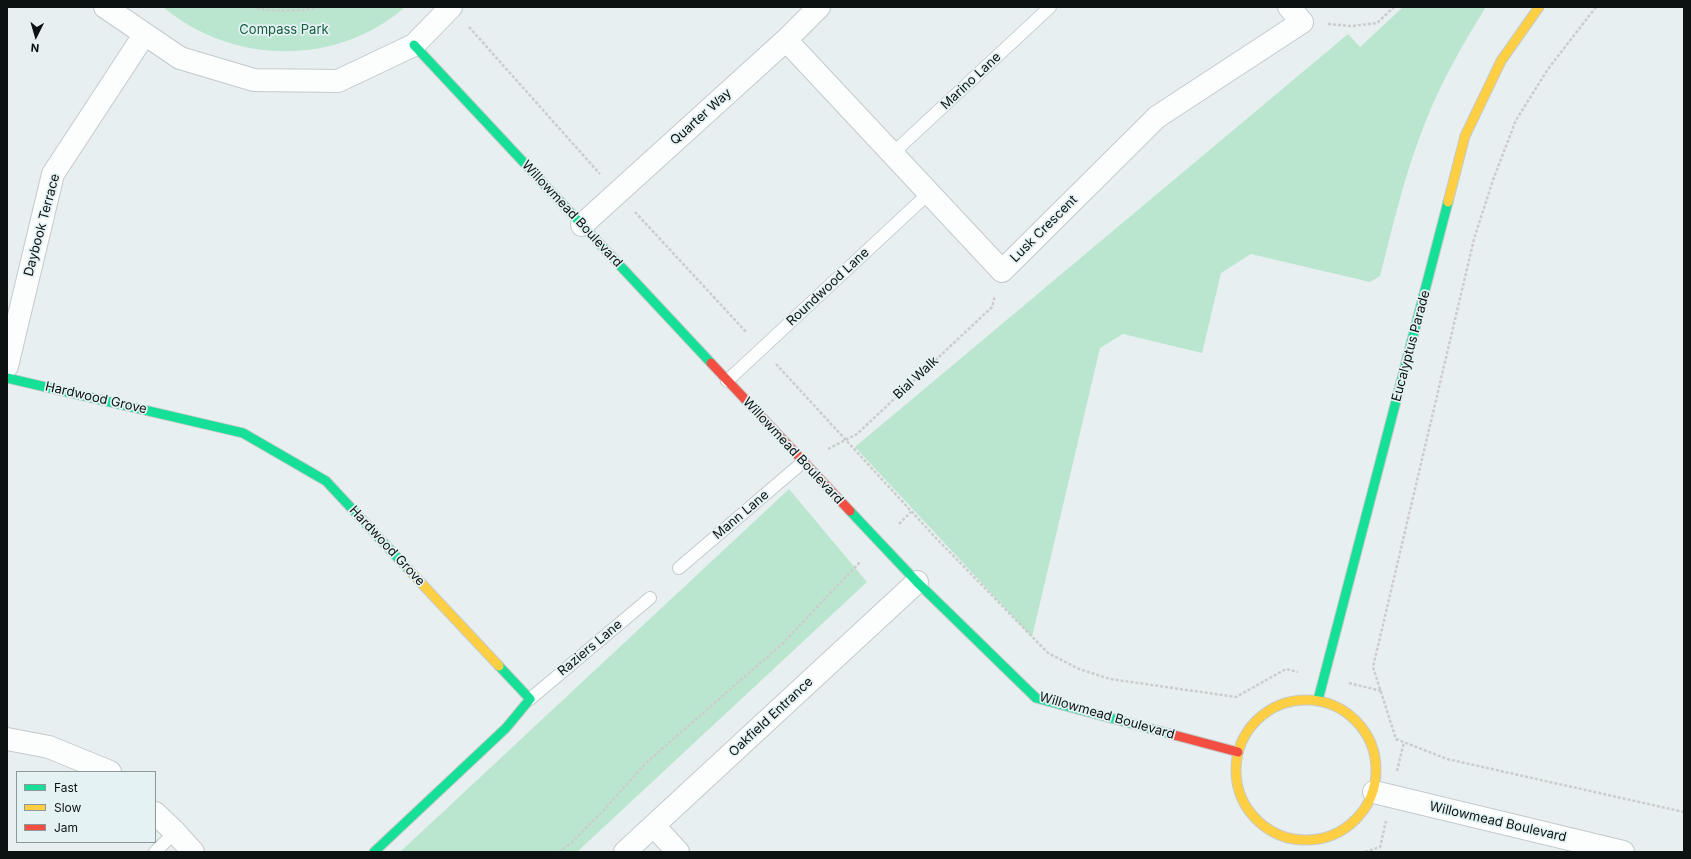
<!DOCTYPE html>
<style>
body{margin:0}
#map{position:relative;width:1691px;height:859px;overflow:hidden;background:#e8eff0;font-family:Inter,sans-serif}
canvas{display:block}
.frame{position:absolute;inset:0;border:8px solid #0c1111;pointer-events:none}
.legend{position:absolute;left:16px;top:771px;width:140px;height:72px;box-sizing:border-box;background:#e5f2f4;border:1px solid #8e9899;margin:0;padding:5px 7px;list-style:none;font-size:12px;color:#0c1111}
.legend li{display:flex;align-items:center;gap:8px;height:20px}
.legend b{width:20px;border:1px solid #8e9899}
.north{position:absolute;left:16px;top:16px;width:40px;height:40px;-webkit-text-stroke:3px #e5f2f4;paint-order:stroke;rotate:185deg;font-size:11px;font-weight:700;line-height:16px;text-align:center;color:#0c1111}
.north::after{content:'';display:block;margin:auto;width:14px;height:18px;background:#0c1111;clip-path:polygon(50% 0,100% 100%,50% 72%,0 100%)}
</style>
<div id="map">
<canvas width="1691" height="859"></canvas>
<div class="frame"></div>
<ul class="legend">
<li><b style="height:5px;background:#16e098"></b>Fast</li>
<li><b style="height:5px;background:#ffcf43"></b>Slow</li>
<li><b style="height:5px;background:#f24e42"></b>Jam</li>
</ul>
<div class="north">N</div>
</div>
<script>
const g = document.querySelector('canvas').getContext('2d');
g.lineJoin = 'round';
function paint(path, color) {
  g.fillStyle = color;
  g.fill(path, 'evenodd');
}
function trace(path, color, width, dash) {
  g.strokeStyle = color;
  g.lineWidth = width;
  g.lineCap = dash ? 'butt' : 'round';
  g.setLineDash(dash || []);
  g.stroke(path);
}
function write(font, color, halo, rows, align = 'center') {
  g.font = font + ' Inter,sans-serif';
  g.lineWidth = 3.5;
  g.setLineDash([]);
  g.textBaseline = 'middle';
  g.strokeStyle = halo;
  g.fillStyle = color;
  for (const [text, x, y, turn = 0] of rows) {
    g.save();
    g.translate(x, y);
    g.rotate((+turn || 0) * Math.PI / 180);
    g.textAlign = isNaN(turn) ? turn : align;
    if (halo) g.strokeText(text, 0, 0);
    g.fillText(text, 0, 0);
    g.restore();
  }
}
paint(new Path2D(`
 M163 7H405C337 67 232 65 163 7Z
 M1403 7H1486C1460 48 1435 93 1419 139 1402 184 1392 230 1380 276L1370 282 1251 254 1221 273 1202 353 1123 334 1100 348 1032 637 855 447 1348 34 1360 47Z
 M789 489 867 582 577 852H400Z`), '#bae6d0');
const lane = new Path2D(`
 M892 154 1050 7
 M727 381 929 193
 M679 568 803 462
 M530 699 650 598
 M155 852 175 832`);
const street = new Path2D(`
 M105 7 180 58 254 80 338 81 414 45 451 7
 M786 40 1002 271 1157 117 1302 22 1289 7
 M582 225 786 40 819 7
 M7 366 53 174 144 35
 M7 739 49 747 110 772
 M1374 792 1623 852
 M155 813 175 832 193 852
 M654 826 678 852
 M625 852 917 582`);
const fast = new Path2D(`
 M414 45 711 363
 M7 378 243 433 326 481 409 570
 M850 511 917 582 1036 698 1174 735
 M1318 700 1448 202
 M374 852 506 728 530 699 499 666`);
const slow = new Path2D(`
 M1448 202 1465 136 1501 61 1539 7
 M409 570 499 666
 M1236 770a70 70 0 1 1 140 0a70 70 0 1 1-140 0Z`);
const jam = new Path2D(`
 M711 363 850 511
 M1174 735 1238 752`);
trace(lane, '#c5cacb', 14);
trace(street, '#c5cacb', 24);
trace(fast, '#c5cacb', 11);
trace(slow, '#c5cacb', 11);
trace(jam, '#c5cacb', 11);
trace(new Path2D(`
 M252 7C273 12 298 12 320 7
 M1596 7 1548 69 1516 120 1493 180 1474 239 1373 667 1396 739 1447 759 1684 812
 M1328 24 1352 26 1377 23 1394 7
 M469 27 600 174
 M635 212 747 333
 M776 364 935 537 1048 653 1079 669 1110 679 1236 697 1286 669 1298 672
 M828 449 857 434 992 307 995 296
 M899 524 911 512
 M1349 683 1381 691
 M1397 771 1404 742
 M559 852 572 842 602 812 646 763 782 644 861 561
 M1365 852 1380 847 1386 821`), '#cbcdcd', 2.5, [3, 2]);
trace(lane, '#fcfdfd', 12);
trace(street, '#fcfdfd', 22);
trace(fast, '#16e098', 9);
trace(slow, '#ffcf43', 9);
trace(jam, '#f24e42', 9);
write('13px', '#135e3d', '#e5f2f4', [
 ["Compass Park",284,30]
]);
write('13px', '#0c1111', '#e5f2f4', [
 ["Marino Lane",971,81,-43],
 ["Quarter Way",701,117,-42],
 ["Willowmead Boulevard",572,214,47],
 ["Daybook Terrace",42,225,-75],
 ["Lusk Crescent",1044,229,-45],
 ["Roundwood Lane",828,287,-43],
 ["Eucalyptus Parade",1411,346,-75],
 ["Bial Walk",916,378,-43],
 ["Hardwood Grove",96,398,13],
 ["Willowmead Boulevard",793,451,47],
 ["Mann Lane",741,515,-40],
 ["Hardwood Grove",387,546,47],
 ["Raziers Lane",590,648,-40],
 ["Willowmead Boulevard",1107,716,16],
 ["Oakfield Entrance",771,717,-43],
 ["Willowmead Boulevard",1498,822,13]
]);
</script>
